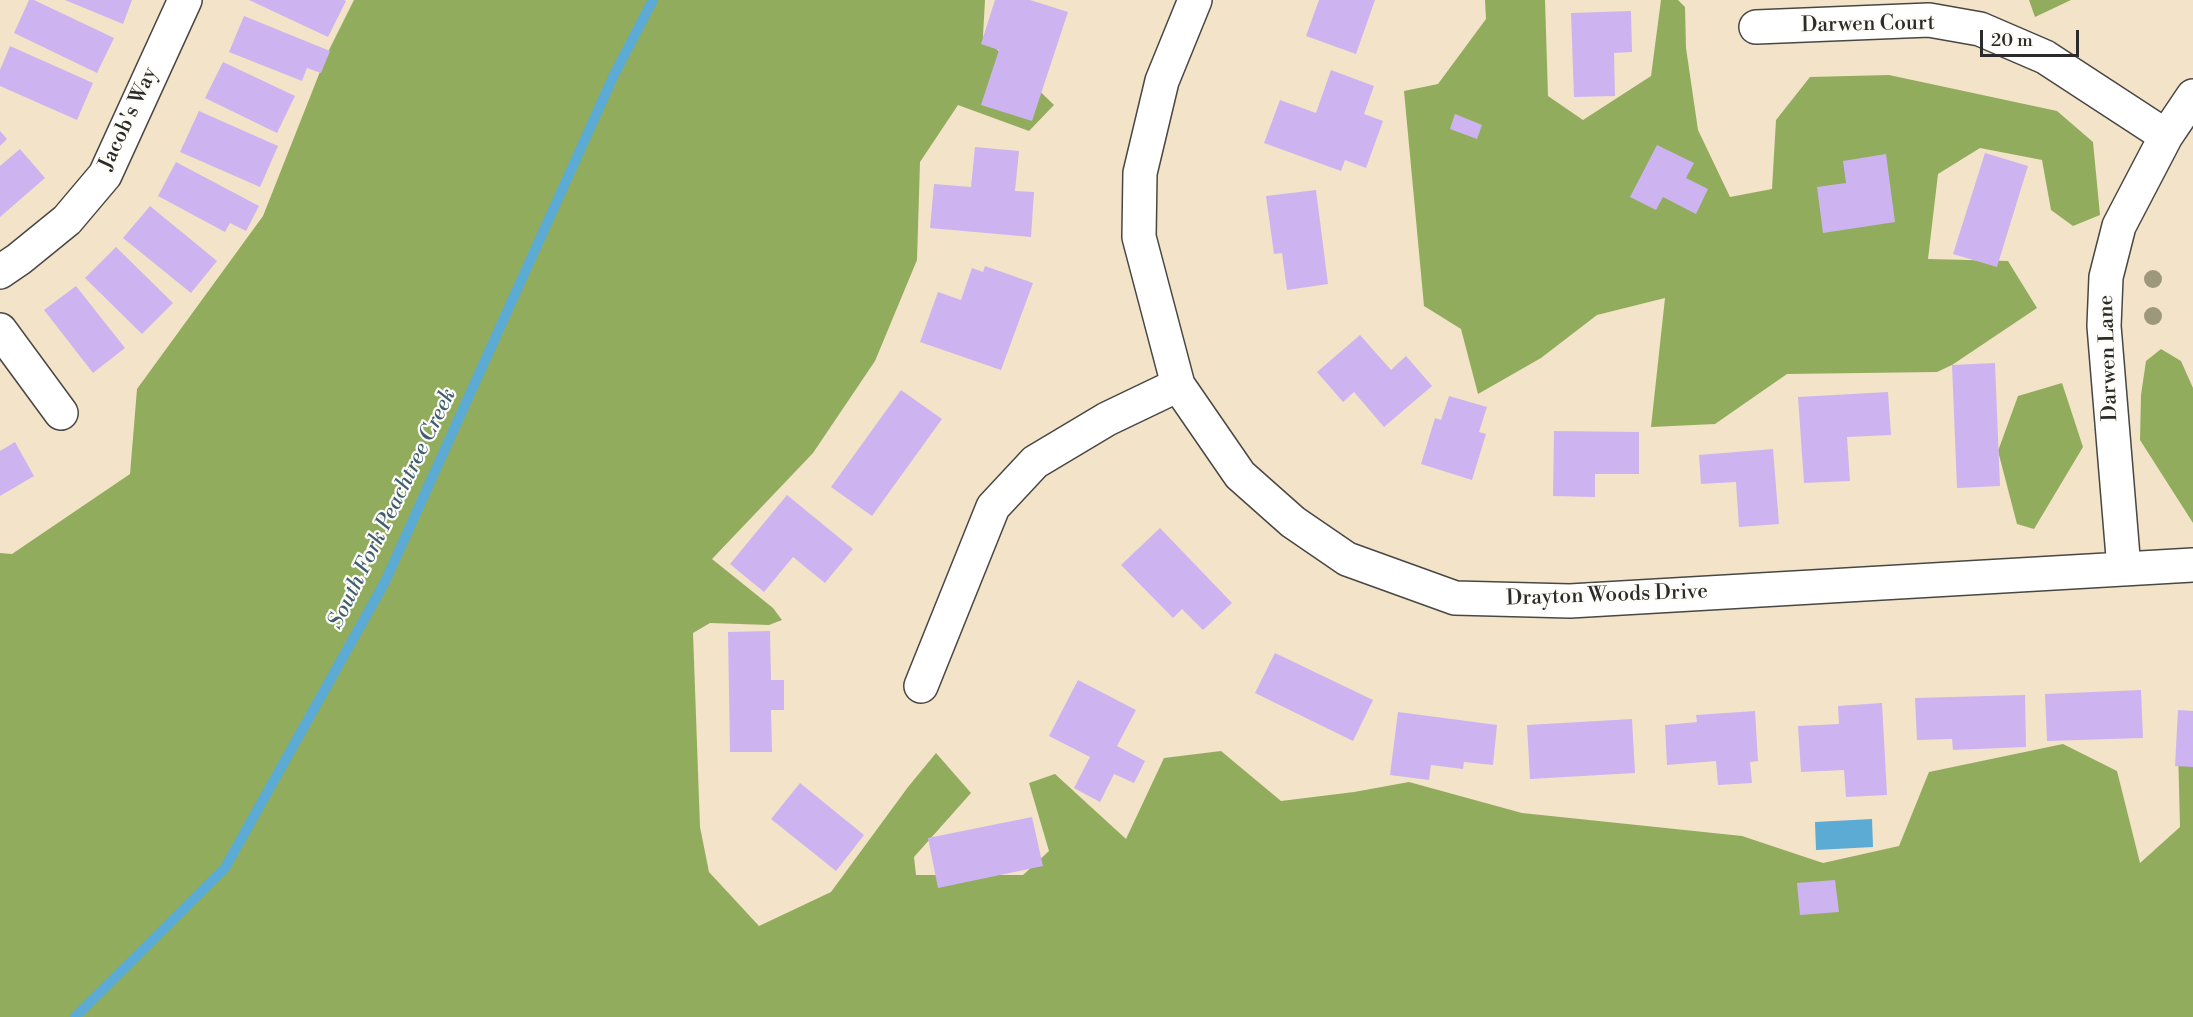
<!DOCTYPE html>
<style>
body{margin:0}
#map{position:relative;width:2193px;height:1017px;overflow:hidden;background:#f3e3c8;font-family:"Libre Bodoni",serif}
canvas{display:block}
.scale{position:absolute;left:1980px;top:30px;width:99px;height:27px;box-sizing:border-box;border:3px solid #2b2b2b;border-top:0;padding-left:8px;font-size:18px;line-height:21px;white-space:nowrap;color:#2b2b2b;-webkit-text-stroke:4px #fdfcf7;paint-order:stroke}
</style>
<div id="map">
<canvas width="2193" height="1017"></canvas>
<div class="scale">20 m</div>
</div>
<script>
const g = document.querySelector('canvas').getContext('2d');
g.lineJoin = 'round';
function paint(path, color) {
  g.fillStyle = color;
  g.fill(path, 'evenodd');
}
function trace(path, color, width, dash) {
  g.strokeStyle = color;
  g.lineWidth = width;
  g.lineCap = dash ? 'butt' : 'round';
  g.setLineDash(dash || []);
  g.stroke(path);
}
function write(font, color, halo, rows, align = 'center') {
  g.font = font + ' "Libre Bodoni",serif';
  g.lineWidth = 4.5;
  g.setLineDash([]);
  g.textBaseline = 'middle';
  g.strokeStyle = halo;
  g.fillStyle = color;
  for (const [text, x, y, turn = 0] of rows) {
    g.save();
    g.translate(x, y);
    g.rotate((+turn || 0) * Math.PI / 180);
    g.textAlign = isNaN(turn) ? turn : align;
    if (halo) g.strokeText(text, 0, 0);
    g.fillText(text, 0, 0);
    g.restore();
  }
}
paint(new Path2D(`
 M354 0H985L983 36 1054 105 1029 131 958 105 920 162 917 260 875 361 813 453 712 559 773 608 782 620 769 625 710 623 693 633 700 827 709 872 759 926 831 892 908 787 936 753 971 793 914 857 916 875H1023L1049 851 1029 783 1055 774 1126 839 1164 758 1221 751 1281 801 1354 792 1409 782 1522 813 1742 836 1823 863 1899 846 1929 772 2063 744 2117 771 2140 863 2180 827 2178 747 2193 743V1017H0V553L12 554 130 474 137 389 263 216 327 54Z
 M1485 0H1545L1548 96 1583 120 1651 76 1661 0H1678L1685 7 1686 48 1698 130 1730 197 1772 189 1776 120 1810 77 1889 75 2057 111 2093 142 2100 215 2073 226 2051 210 2042 160 1980 148 1938 174 1928 259 2008 261 2037 308 1952 365 1937 372 1787 374 1715 424 1651 427 1665 298 1597 315 1541 358 1478 394 1461 329 1424 306 1404 91 1438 84 1486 19Z
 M2029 0H2071L2035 17Z
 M2161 349 2181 361 2193 388V523L2140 440 2141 395 2146 361Z
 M2062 383 2083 447 2034 529 2017 524 1998 451 2018 396Z`), '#92ac5d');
paint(new Path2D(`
 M1872 819 1873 847 1816 850 1815 822Z`), '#5babd5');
trace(new Path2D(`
 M75 1017 225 868 385 582 614 75 653 0`), '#5babd5', 10);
paint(new Path2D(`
 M29 0H34L114 38 97 73 14 33Z
 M65 0H132L123 24Z
 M249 0H344L346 1 328 37Z
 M995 0H1030L1068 12 1032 121 981 105 999 50 981 44Z
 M1319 0H1375L1356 54 1306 36Z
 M1631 11 1632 52 1614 53 1615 96 1574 97 1571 13Z
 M244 16 330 51 321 73 307 68 302 81 229 52Z
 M10 46 93 83 77 120 0 86V70Z
 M223 62 295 96 277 133 205 98Z
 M1331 70 1374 86 1364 114 1383 121 1366 168 1345 160 1341 171 1264 143 1280 100 1316 113Z
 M199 111 278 146 260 187 180 152Z
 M1455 114 1482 125 1477 139 1450 129Z
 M0 131 7 139 0 146Z
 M1657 145 1694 163 1686 178 1708 189 1696 214 1663 197 1656 210 1630 197Z
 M975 147 1019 151 1015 191 1034 192 1031 237 930 228 934 184 971 187Z
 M20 149 45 178 0 217V166Z
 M1985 153 2028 166 1997 267 1953 254Z
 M1886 154 1895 222 1823 233 1817 187 1846 183 1843 161Z
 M176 162 259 206 246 231 230 223 225 232 158 196Z
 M1316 190 1328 284 1287 290 1282 253 1274 254 1266 196Z
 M150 206 217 261 191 293 123 238Z
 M116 247 173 303 142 334 85 278Z
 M985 266 1033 283 1001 370 920 342 938 292 961 300 972 268 983 272Z
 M76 286 125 348 93 373 44 310Z
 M1360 335 1391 370 1406 356 1432 386 1384 427 1354 392 1343 402 1317 372Z
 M1995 363 2000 486 1957 488 1952 365Z
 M901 390 942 419 872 516 831 487Z
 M1888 392 1891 435 1847 437 1850 481 1804 483 1798 397Z
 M1449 396 1487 407 1479 432 1486 434 1472 480 1421 464 1435 418 1441 420Z
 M1554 431 1639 432V474H1595V497L1553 496Z
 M15 442 34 476 0 496V451Z
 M1773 449 1779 524 1739 527 1736 482 1701 484 1699 455Z
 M787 495 853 549 825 583 793 557 764 592 730 564Z
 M1160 528 1232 603 1203 630 1182 609 1173 618 1121 565Z
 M770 631 771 680H784V710H771L772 752H730L728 632Z
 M1275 653 1373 700 1353 741 1255 693Z
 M1078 680 1136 710 1117 746 1145 761 1134 783 1114 774 1100 802 1074 788 1090 757 1049 736Z
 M2141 690 2143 738 2047 741 2045 694Z
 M2025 695 2026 747 1953 750 1952 739 1917 740 1915 698Z
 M1882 703 1887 795 1846 797 1844 770 1801 772 1798 726 1839 724 1838 706Z
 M2178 710 2193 711V767L2175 766Z
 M1755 711 1758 761 1750 762 1752 783 1718 785 1716 761 1667 765 1665 725 1697 722 1696 715Z
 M1398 712 1497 725 1493 765 1464 762 1463 769 1431 765 1429 780 1390 775Z
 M1632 719 1635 773 1530 779 1527 725Z
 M800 783 864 835 836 871 771 819Z
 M1032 817 1043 866 938 888 928 838Z
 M1835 880 1839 912 1800 915 1797 883Z`), '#cdb4f0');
const street = new Path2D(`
 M1195 0 1162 81 1140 173 1139 237 1178 385 1240 475 1293 522 1347 559 1455 598 1570 601 2193 565
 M1756 27 1929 20 1980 29 2045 57 2166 136
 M0 272 19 259 67 220 105 175 185 0
 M0 330 61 413
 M2124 569 2104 326 2106 277 2119 226 2166 136 2193 96
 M921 686 993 507 1035 462 1107 419 1178 385`);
trace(street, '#494743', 36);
trace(street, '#fff', 33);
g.fillStyle = '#9d987c';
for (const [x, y] of [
 [2153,279],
 [2153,316]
]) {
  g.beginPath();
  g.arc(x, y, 9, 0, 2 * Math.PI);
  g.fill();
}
write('21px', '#2b2b2b', '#fdfcf7', [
 ["Darwen Court",1868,25,-1],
 ["Jacob's Way",129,119,-65],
 ["Darwen Lane",2109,358,-92],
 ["Drayton Woods Drive",1607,596,-2]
]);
write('italic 22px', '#3e5e6f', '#fdfcf7', [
 ["South Fork Peachtree Creek",393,509,-64]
]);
</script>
